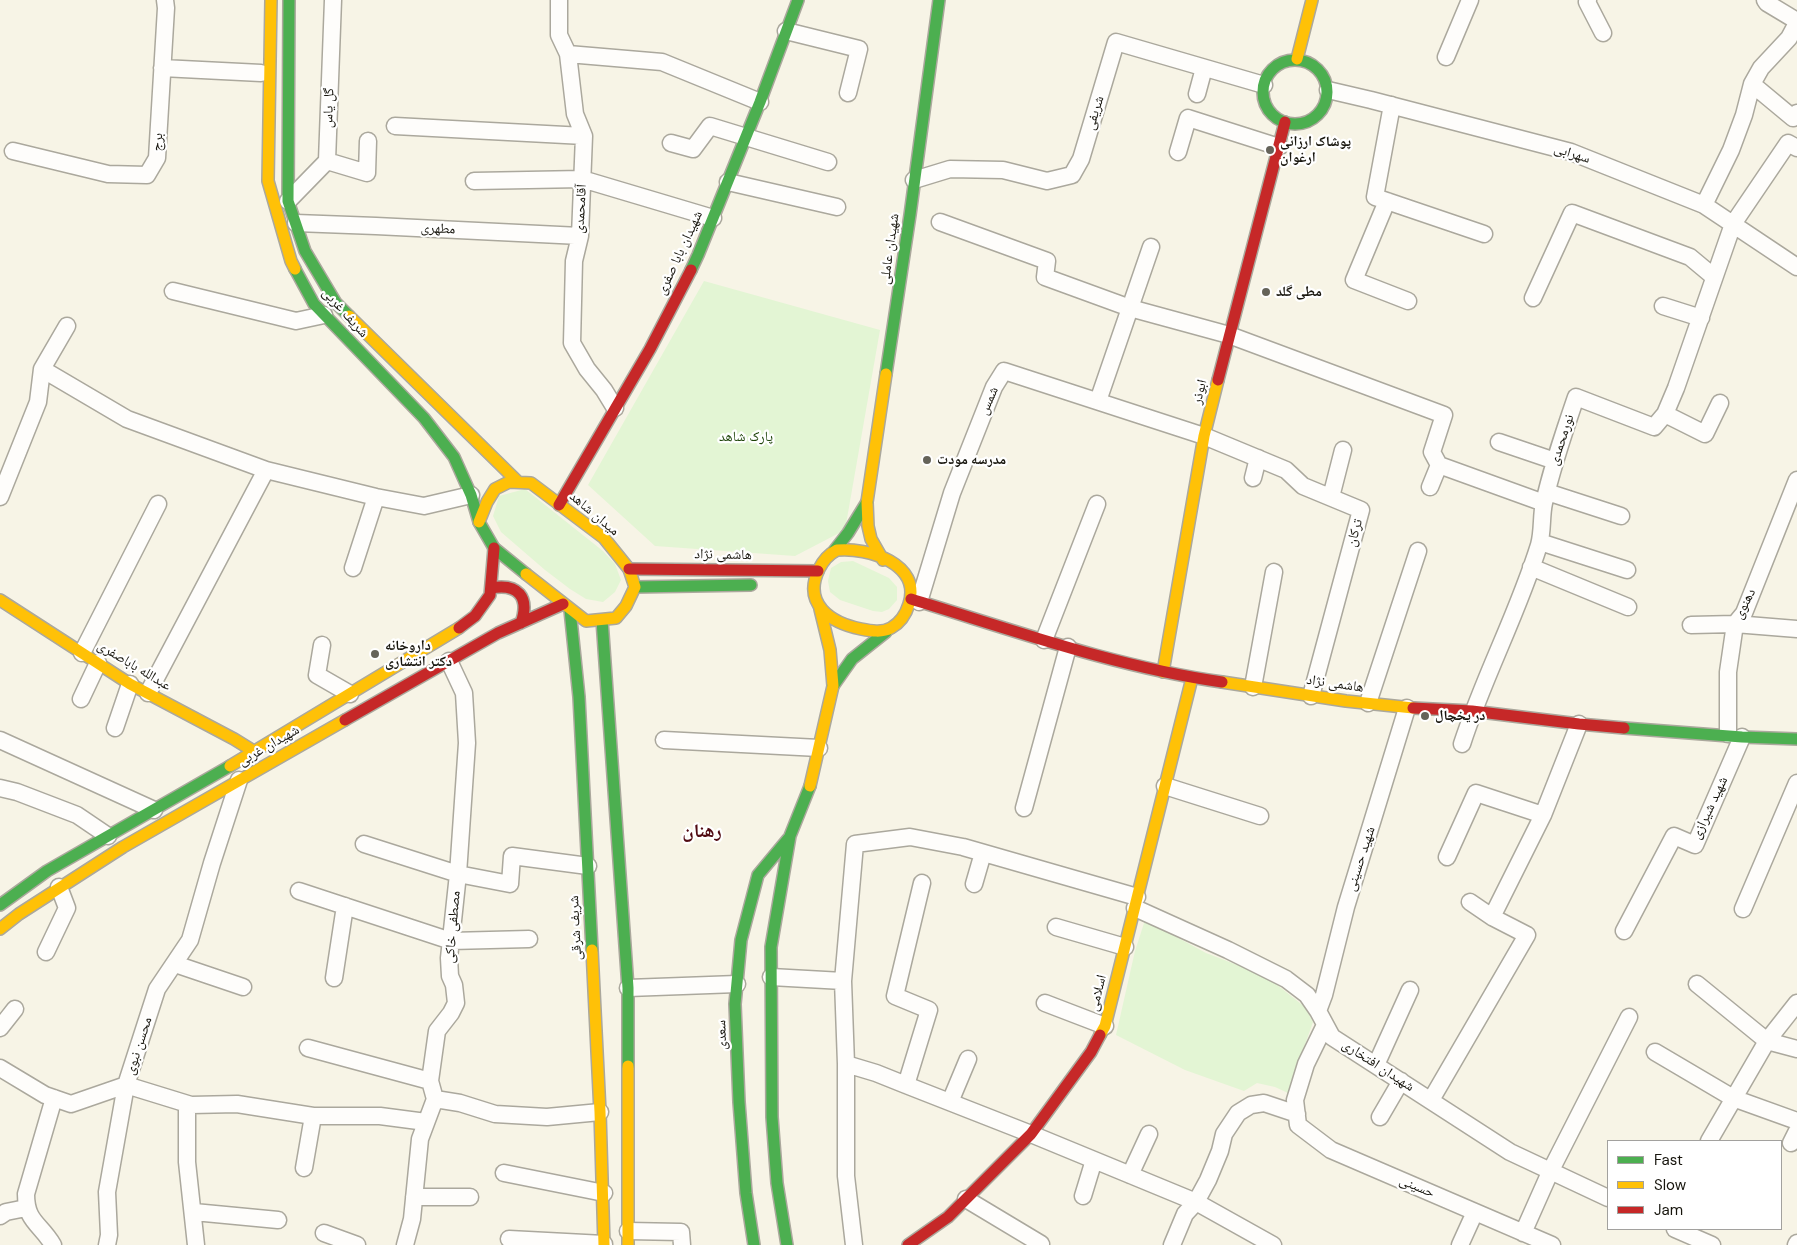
<!DOCTYPE html>
<meta charset="utf-8">
<style>
body{margin:0}
#map{position:relative;width:1797px;height:1245px;overflow:hidden;background:#f7f4e6;font-family:"DM Sans",sans-serif}
canvas{display:block}
.legend{position:absolute;left:1607px;top:1140px;width:175px;height:90px;box-sizing:border-box;background:#fff;border:1px solid #a2a19e;margin:0;padding:6px 9px;list-style:none;font-size:15px;color:#17150d}
.legend li{display:flex;align-items:center;gap:10px;height:25px}
.legend b{width:25px;border:1px solid #a2a19e}
</style>
<div id="map">
<canvas width="1797" height="1245"></canvas>
<ul class="legend">
<li><b style="height:6px;background:#4caf50"></b>Fast</li>
<li><b style="height:6px;background:#ffc107"></b>Slow</li>
<li><b style="height:6px;background:#c62828"></b>Jam</li>
</ul>
</div>
<script>
const g = document.querySelector('canvas').getContext('2d');
g.lineJoin = 'round';
function paint(path, color) {
  g.fillStyle = color;
  g.fill(path, 'evenodd');
}
function trace(path, color, width, dash) {
  g.strokeStyle = color;
  g.lineWidth = width;
  g.lineCap = dash ? 'butt' : 'round';
  g.setLineDash(dash || []);
  g.stroke(path);
}
function write(font, color, halo, rows, align = 'center') {
  g.font = font + ' "DM Sans","Noto Naskh Arabic",sans-serif';
  g.lineWidth = 4.5;
  g.setLineDash([]);
  g.textBaseline = 'middle';
  g.strokeStyle = halo;
  g.fillStyle = color;
  for (const [text, x, y, turn = 0] of rows) {
    g.save();
    g.translate(x, y);
    g.rotate((+turn || 0) * Math.PI / 180);
    g.textAlign = isNaN(turn) ? turn : align;
    if (halo) g.strokeText(text, 0, 0);
    g.fillText(text, 0, 0);
    g.restore();
  }
}
paint(new Path2D(`
 M704 281 880 330 845 530 795 556 655 546 588 485Z
 M525 489 603 551 615 564 621 580 615 592 603 602 586 599 570 589 545 570 501 532 493 516 499 496Z
 M853 561 889 578 897 587V600L889 609 882 612 873 611 840 600 830 592 828 581 831 568 841 562Z
 M1145 920 1206 953 1240 966 1276 984 1305 1007 1313 1022 1288 1093 1275 1087 1257 1083 1244 1091 1185 1070 1116 1035 1135 951Z`), '#e3f5d4');
const street = new Path2D(`
 M559 0V35L568 54 575 114 584 136 580 236 574 261 572 343 587 369 604 390 615 408
 M1588 0 1587 2 1603 33
 M1765 0 1767 3 1797 21
 M786 31 859 49 848 93
 M568 54 662 62 760 102
 M1446 57 1470 0
 M162 68 261 73
 M1752 84 1793 118 1797 113
 M1328 90 1371 100 1571 152 1704 205 1797 267
 M1197 94 1204 68
 M1392 105 1375 197 1484 234
 M395 126 584 136
 M671 143 693 149 710 126 828 162
 M13 151 108 174 147 175 157 158 166 8 165 0
 M1178 152 1188 118 1279 147
 M327 161 367 173 368 141
 M914 180 950 169 1003 170 1047 181 1072 175 1081 159 1116 42 1264 85
 M474 181 582 179 713 218
 M728 182 837 207
 M288 201 327 161 333 0
 M1387 201 1354 280 1408 301
 M1704 205 1731 150 1744 115 1752 84 1761 68 1789 38 1797 23
 M940 222 1047 261 1045 277 1130 308 1229 335 1444 415 1432 452 1439 465 1544 503
 M296 223 376 226 580 236
 M173 291 296 321 324 315
 M1533 298 1572 213 1690 257 1714 277
 M1663 306 1701 318
 M42 369 127 419 266 470 376 497 424 506 471 495
 M1098 401 1151 247
 M1665 414 1705 434 1720 403
 M1499 442 1555 461
 M1253 478 1258 458
 M1430 487 1439 465
 M1547 492 1621 516
 M0 497 38 402 42 369 67 326
 M1331 497 1343 450
 M1540 542 1627 570
 M1531 567 1628 607
 M353 568 376 497
 M919 602 952 493 994 387 1004 371 1204 436 1286 470 1303 486 1361 510 1311 696
 M1691 625 1735 624 1797 629
 M1044 640 1097 504
 M322 645 317 675 350 694
 M82 653 158 504
 M1253 687 1274 572
 M148 693 266 470
 M81 699 98 663
 M1368 703 1418 551
 M115 728 130 684
 M1728 734V672L1735 624 1744 613 1797 480
 M0 740 154 810
 M664 740 819 748
 M1462 744C1484 676 1518 613 1539 545 1543 531 1541 516 1544 503 1552 467 1564 432 1576 397L1654 427 1665 414 1676 388 1733 224 1788 143 1797 148
 M239 780 212 863 190 940 157 989 126 1085 191 1105 237 1104 313 1116H380L426 1122
 M1165 786 1260 816
 M0 788 17 792 77 815 108 836
 M1024 808 1068 647
 M364 844 458 874 510 884 512 856 588 866
 M1447 857 1476 793 1543 815
 M974 884 983 853
 M299 891 451 941 529 939
 M1135 908 1228 950 1286 979 1307 995 1318 1011 1332 1037 1510 1152 1608 1198
 M1743 909 1797 783
 M1492 917 1543 815 1579 724
 M1056 927 1125 947
 M1624 931 1674 836 1695 845 1742 737
 M46 952 67 908 59 887
 M175 964 243 987
 M771 977 843 981
 M334 978 345 906
 M1697 984 1767 1041 1797 1049
 M628 988 737 984
 M1045 1003 1105 1026
 M1318 1011 1324 995 1346 907 1407 708
 M1325 1025 1306 1064 1295 1100 1298 1125 1331 1150 1552 1245
 M0 1028 15 1009
 M308 1048 430 1081
 M1655 1052 1733 1098 1797 1121
 M846 1064 876 1073 906 1085 1031 1134 1196 1202 1273 1245
 M1376 1065 1410 990
 M0 1068 45 1095 71 1104 126 1085
 M906 1085 929 1010 895 996 922 883
 M435 1099 460 1103 495 1114 547 1117 600 1112
 M1431 1100 1527 935 1492 917 1470 902
 M950 1102 968 1059
 M187 1104V1162L196 1245
 M1380 1117 1401 1081
 M1709 1141 1767 1041 1797 1003
 M1791 1143 1797 1131
 M304 1168 313 1116
 M504 1173 604 1193
 M1130 1175 1149 1134
 M1083 1196 1094 1160
 M414 1197H470
 M966 1199 1041 1244
 M194 1212 278 1220
 M0 1216 6 1212 26 1208
 M1675 1229 1712 1245
 M628 1231 681 1232 682 1245
 M324 1233 357 1245
 M1523 1233 1551 1170 1629 1017
 M509 1239 604 1244
 M53 1245C40 1223 26 1222 26 1194L54 1098
 M107 1245 109 1235 107 1192 126 1085
 M405 1245 412 1219 420 1139 435 1099 430 1081 437 1031 451 1013 456 1003 454 985 450 976 449 958 458 874 467 743 464 693 449 661
 M854 1245 846 1176V1064L843 981 855 844 910 837 963 847 1137 897
 M1172 1245 1185 1214 1196 1202 1208 1180 1220 1151 1224 1134 1238 1113 1251 1105 1264 1103 1297 1114
 M1460 1245 1475 1212
 M1796 1245 1797 1243`);
const fast = new Path2D(`
 M289 0 288 201 305 251 336 303 349 316
 M1263 92a32 32 0 1 1 64 0a32 32 0 1 1-64 0Z
 M295 269 314 304 424 418 454 457 471 495 479 522 494 548 526 574
 M691 270 698 255 760 102 798 0
 M886 374 910 215 939 0
 M834 551 848 533 867 502
 M635 587 751 585
 M570 610 579 697 592 950
 M602 620 628 988V1066
 M833 686 852 659 886 632
 M1624 728 1742 737 1797 739
 M0 905 47 871 230 766
 M754 1245 746 1193 739 1102 735 1004 741 940 758 875 788 839
 M787 1245 777 1183 772 1117 771 947 790 836 810 786`);
const slow = new Path2D(`
 M271 0 268 181 291 261 295 269
 M1297 59 1312 0
 M349 316 517 481
 M479 522 487 502 495 489 509 482 531 483 604 538 629 569 635 587 626 606 616 618 586 621 526 574
 M837 550C868 547 922 564 909 604 906 614 900 623 891 628 882 633 871 631 861 629 831 623 802 604 819 569 823 561 829 554 837 550Z
 M883 560 871 539 868 526 867 502 886 374
 M0 600 130 684 234 739 255 752
 M1163 672 1204 436 1218 380
 M1222 682 1346 701 1413 708
 M230 766 459 628
 M810 786 833 686 830 650 820 609
 M0 929 19 914 123 847 345 720
 M592 950 600 1112 604 1245
 M1100 1035 1105 1026 1192 678
 M628 1066V1245`);
const jam = new Path2D(`
 M1218 380 1285 122
 M559 505 650 349 691 270
 M629 569 818 571
 M491 588C518 583 530 597 521 623
 M911 599C1013 630 1116 667 1222 682
 M459 628 475 616 490 595 494 548
 M1413 708 1472 711 1579 724 1624 728
 M345 720 498 633 563 604
 M908 1245 948 1217 1031 1134 1091 1052 1100 1035`);
trace(street, '#aba89d', 19);
trace(fast, '#aba89d', 14);
trace(slow, '#aba89d', 14);
trace(jam, '#aba89d', 14);
trace(street, '#fefdfb', 16);
trace(fast, '#4caf50', 11);
trace(slow, '#ffc107', 11);
trace(jam, '#c62828', 11);
for (const [x, y, r, color] of [
 [1270,150,5,"#656359"],
 [1266,292,5,"#656359"],
 [927,460,5,"#656359"],
 [375,654,5,"#656359"],
 [1425,716,5,"#656359"]
]) {
  const dot = new Path2D();
  dot.arc(x, y, r, 0, 2 * Math.PI);
  g.fillStyle = color;
  g.fill(dot);
  trace(dot, '#fff', 2);
}
write('14px', '#17150d', '#fff', [
 ["گل یاس",329,108,-88],
 ["شریفی",1095,113,-73],
 ["برج",158,142,-86],
 ["سهرابی",1572,154,18],
 ["آقامحمدی",581,209,-87],
 ["مطهری",438,229,3],
 ["شهیدان عاملی",890,249,-82],
 ["شهیدان بابا صفری",680,253,-65],
 ["شریف غربی",345,313,48],
 ["ابوذر",1200,392,-76],
 ["شمس",989,401,-66],
 ["نورمحمدی",1562,440,-72],
 ["میدان شاهد",594,514,40],
 ["ترکان",1355,533,-75],
 ["هاشمی نژاد",723,555,1],
 ["دهنوی",1745,604,-63],
 ["عبدالله باباصفری",134,666,31],
 ["هاشمی نژاد",1335,684,8],
 ["شهیدان غربی",269,746,-30],
 ["شهید شیرازی",1710,808,-65],
 ["شهید حسینی",1361,859,-72],
 ["مصطفی خاکی",453,927,-85],
 ["شریف شرقی",576,928,-93],
 ["اسلامی",1098,993,-76],
 ["سعدی",722,1035,-92],
 ["محسن نبوی",139,1046,-72],
 ["شهیدان افتخاری",1378,1066,33],
 ["حسینی",1417,1187,23]
]);
write('bold 14px', '#17150d', '#fff', [
 ["پوشاک ارزانی",1280,142],
 ["ارغوان",1280,158],
 ["مطی گلد",1276,292],
 ["مدرسه مودت",937,460],
 ["داروخانه",385,646],
 ["دکتر انتشاری",385,662],
 ["در یخچال",1435,716]
], 'left');
write('14px', '#1d4308', '#fff', [
 ["پارک شاهد",746,437]
]);
write('bold 19px', '#500a12', '#fff', [
 ["رهنان",702,832]
]);
</script>
